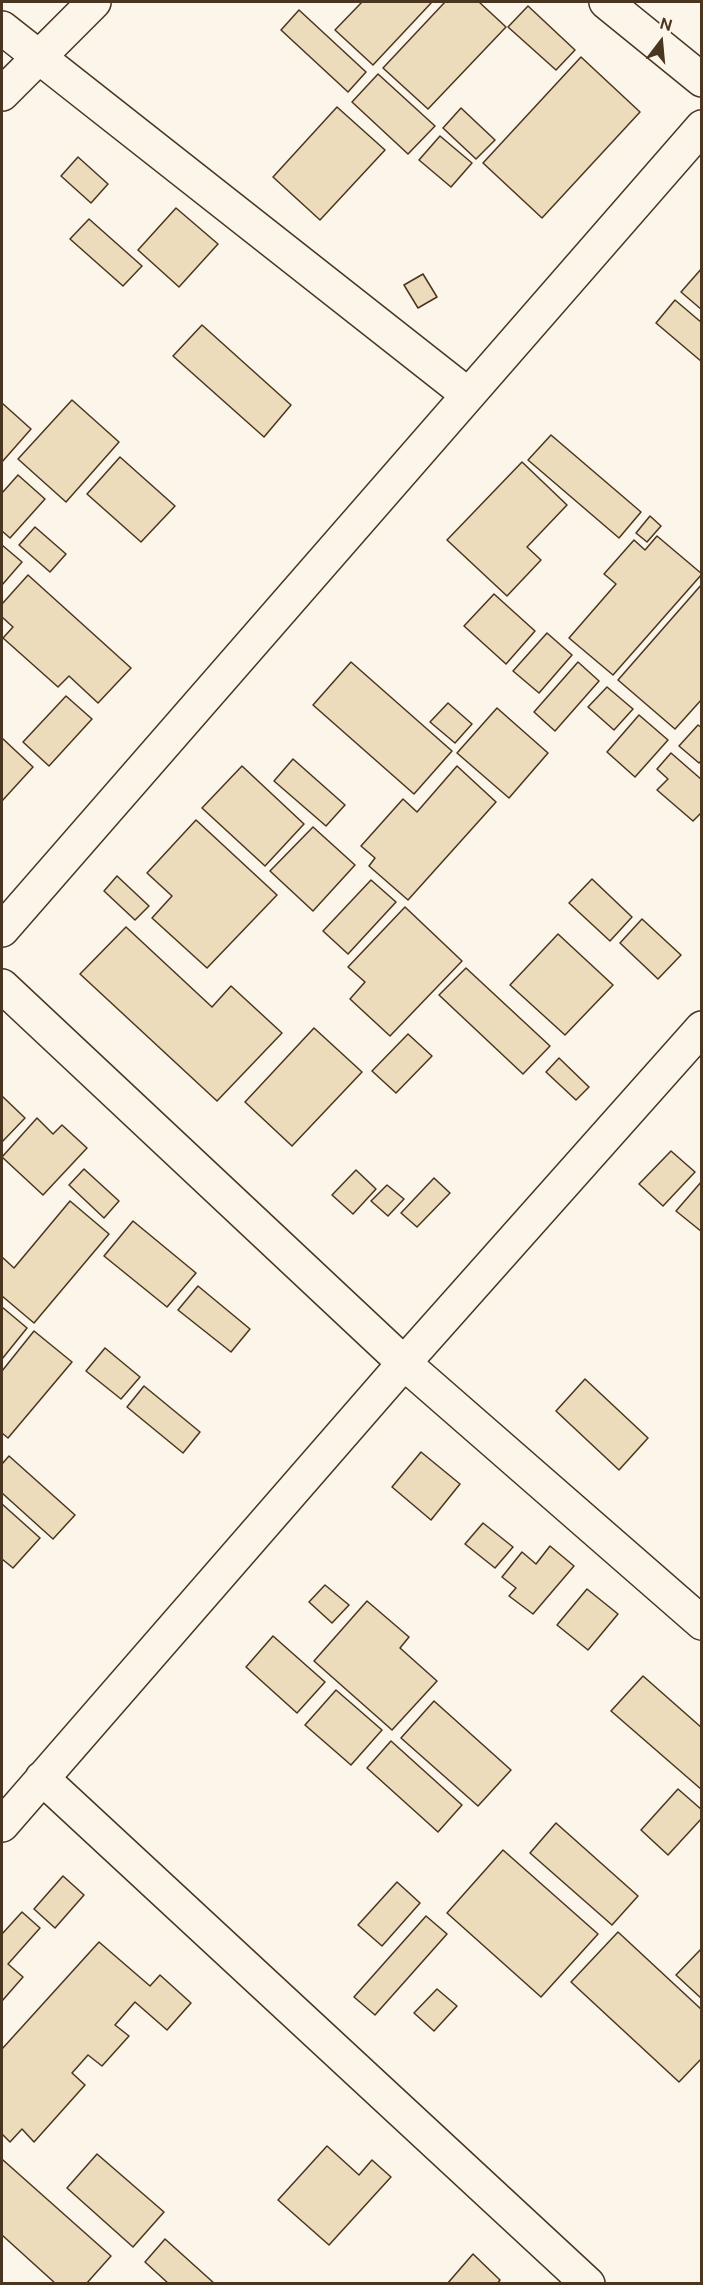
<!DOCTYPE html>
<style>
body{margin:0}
#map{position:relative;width:703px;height:2285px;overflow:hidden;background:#fbf6e9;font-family:"DM Sans",sans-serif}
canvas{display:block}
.frame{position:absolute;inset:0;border:3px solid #4a3520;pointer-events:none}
.north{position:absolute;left:631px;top:12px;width:60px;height:60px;-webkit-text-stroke:4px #fbf6e9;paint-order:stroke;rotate:16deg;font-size:16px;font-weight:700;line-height:24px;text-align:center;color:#4a3520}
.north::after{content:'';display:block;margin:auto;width:21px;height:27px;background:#4a3520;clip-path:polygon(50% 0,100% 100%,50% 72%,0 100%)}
</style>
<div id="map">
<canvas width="703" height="2285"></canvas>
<div class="frame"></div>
<div class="north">N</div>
</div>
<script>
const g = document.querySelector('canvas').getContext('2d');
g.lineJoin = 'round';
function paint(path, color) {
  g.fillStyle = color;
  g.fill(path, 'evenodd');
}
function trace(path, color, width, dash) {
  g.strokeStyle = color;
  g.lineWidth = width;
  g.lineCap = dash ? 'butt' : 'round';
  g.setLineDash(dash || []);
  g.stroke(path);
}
const building = new Path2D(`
 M362 2H432L373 65 335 30Z
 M445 2H479L506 27 428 109 383 68Z
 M528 6 575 50 556 70 508 27Z
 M299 10 366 72 348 92 281 30Z
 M581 57 640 112 542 218 483 163Z
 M378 74 435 126 408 154 352 102Z
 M337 107 385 150 320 220 273 177Z
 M461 108 495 140 476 159 443 128Z
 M440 136 472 163 451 187 419 160Z
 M78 157 108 184 91 203 61 176Z
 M176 208 218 244 179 287 138 250Z
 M89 219 142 266 123 286 70 239Z
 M702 268V310L681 292Z
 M423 274 437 297 418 308 404 285Z
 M675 300 702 323V362L656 323Z
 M202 325 291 405 264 437 173 356Z
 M72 400 119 442 66 502 18 459Z
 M2 403 31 429 2 462Z
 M551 435 641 512 619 538 528 460Z
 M120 457 175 506 141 542 87 494Z
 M522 462 567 505 527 547 541 560 507 596 447 540Z
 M18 475 45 499 10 538 2 531V493Z
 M650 516 661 526 647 542 636 533Z
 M35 527 66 554 50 572 19 545Z
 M657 536 702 574 613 675 569 638 616 584 604 574 634 540 645 550Z
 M2 545 22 562 2 585Z
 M28 575 131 668 98 703 69 676 58 687 3 638 13 627 2 617V604Z
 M702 584V699L675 729 618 680Z
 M494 594 535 631 506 664 464 626Z
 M547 633 572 655 539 693 513 671Z
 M351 662 452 751 414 794 313 705Z
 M578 662 599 681 555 731 534 712Z
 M607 687 633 709 614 730 588 707Z
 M66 696 92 719 49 766 23 742Z
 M448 703 472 724 455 743 430 722Z
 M497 708 548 753 509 798 457 753Z
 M639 715 668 740 635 777 607 752Z
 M698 725 702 728V760L699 763 679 746Z
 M2 738 33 767 2 801Z
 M671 753 702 780V812L693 821 657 790 668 779 657 769Z
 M293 759 345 805 326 826 274 781Z
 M242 766 304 824 265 866 202 808Z
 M457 766 496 802 408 900 369 866 375 858 361 846 403 799 417 812Z
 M196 820 277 895 207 968 152 918 172 896 147 873Z
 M313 827 355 865 313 911 270 871Z
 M117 876 149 906 135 920 104 891Z
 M592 879 632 917 610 941 569 903Z
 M371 880 396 902 348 954 323 931Z
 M405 907 462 961 390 1036 350 999 365 982 348 967Z
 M642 919 681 955 658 979 620 943Z
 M126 927 212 1007 231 986 282 1033 217 1101 80 974Z
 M558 934 613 985 565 1035 510 985Z
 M466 968 550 1046 523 1074 439 995Z
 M314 1028 362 1072 292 1146 245 1102Z
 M408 1034 432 1056 396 1093 372 1071Z
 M559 1058 589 1087 576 1100 546 1072Z
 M2 1096 25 1118 2 1142Z
 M37 1118 53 1134 62 1125 87 1148 43 1195 2 1157Z
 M671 1151 695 1172 663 1206 639 1184Z
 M84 1169 119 1201 104 1218 69 1185Z
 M356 1170 376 1189 353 1214 332 1195Z
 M434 1178 450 1193 417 1227 401 1213Z
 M702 1181V1232L676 1211Z
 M387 1185 404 1199 388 1216 371 1201Z
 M70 1201 109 1234 34 1323 2 1296V1257L14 1268Z
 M133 1221 196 1273 167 1307 104 1256Z
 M198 1286 250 1329 231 1352 178 1310Z
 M2 1307 27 1328 2 1359Z
 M34 1331 72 1362 8 1438 2 1433V1371Z
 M105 1348 140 1377 121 1399 86 1371Z
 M585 1379 648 1438 619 1470 556 1411Z
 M144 1386 200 1432 183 1453 127 1407Z
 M421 1452 460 1484 431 1520 392 1487Z
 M9 1456 75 1515 53 1539 2 1493V1464Z
 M2 1504 40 1538 13 1568 2 1559Z
 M483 1523 513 1547 495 1568 465 1544Z
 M550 1546 574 1566 533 1614 509 1596 516 1588 502 1577 522 1552 536 1564Z
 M325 1585 349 1605 332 1623 309 1602Z
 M587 1589 618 1614 588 1650 557 1625Z
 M367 1601 409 1637 400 1648 437 1681 392 1730 314 1661Z
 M273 1636 325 1682 297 1713 246 1667Z
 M643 1676 702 1728V1790L611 1711Z
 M336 1690 382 1730 351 1765 305 1725Z
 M434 1701 511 1770 478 1806 401 1738Z
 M391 1741 462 1805 438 1832 367 1768Z
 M678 1789 702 1810V1818L668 1855 641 1830Z
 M556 1823 638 1896 612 1925 530 1853Z
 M503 1850 598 1934 541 1997 447 1913Z
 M63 1876 84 1895 55 1928 34 1909Z
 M397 1882 420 1903 382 1946 358 1925Z
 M22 1912 40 1928 8 1964 23 1977 2 2001V1934Z
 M426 1916 447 1934 375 2015 354 1997Z
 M618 1932 702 2010V2058L679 2082 571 1982Z
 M99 1942 150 1986 160 1975 191 2003 167 2030 135 2002 115 2025 129 2036 102 2066 88 2055 72 2073 85 2085 34 2142 22 2129 10 2142 2 2134V2049Z
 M702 1948V1999L676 1975Z
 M437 1989 457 2006 434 2031 414 2013Z
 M327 2146 359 2175 372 2160 391 2177 329 2245 278 2200Z
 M97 2154 164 2212 133 2247 67 2188Z
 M3 2160 111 2256 86 2284H56L2 2235V2162Z
 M165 2239 215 2284H169L145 2262Z
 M473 2254 500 2280 497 2284H447Z`);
paint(building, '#ecdcbc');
trace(building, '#4a3520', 1.5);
const minor = new Path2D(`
 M606 2 702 80
 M2 28 467 394
 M2 94 94 2
 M2 930 702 127
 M2 986 404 1363 702 1623
 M42 1778 588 2284
 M2 1825 404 1363 702 1028`);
trace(minor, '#4a3520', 36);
trace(minor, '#fbf6e9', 33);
</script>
